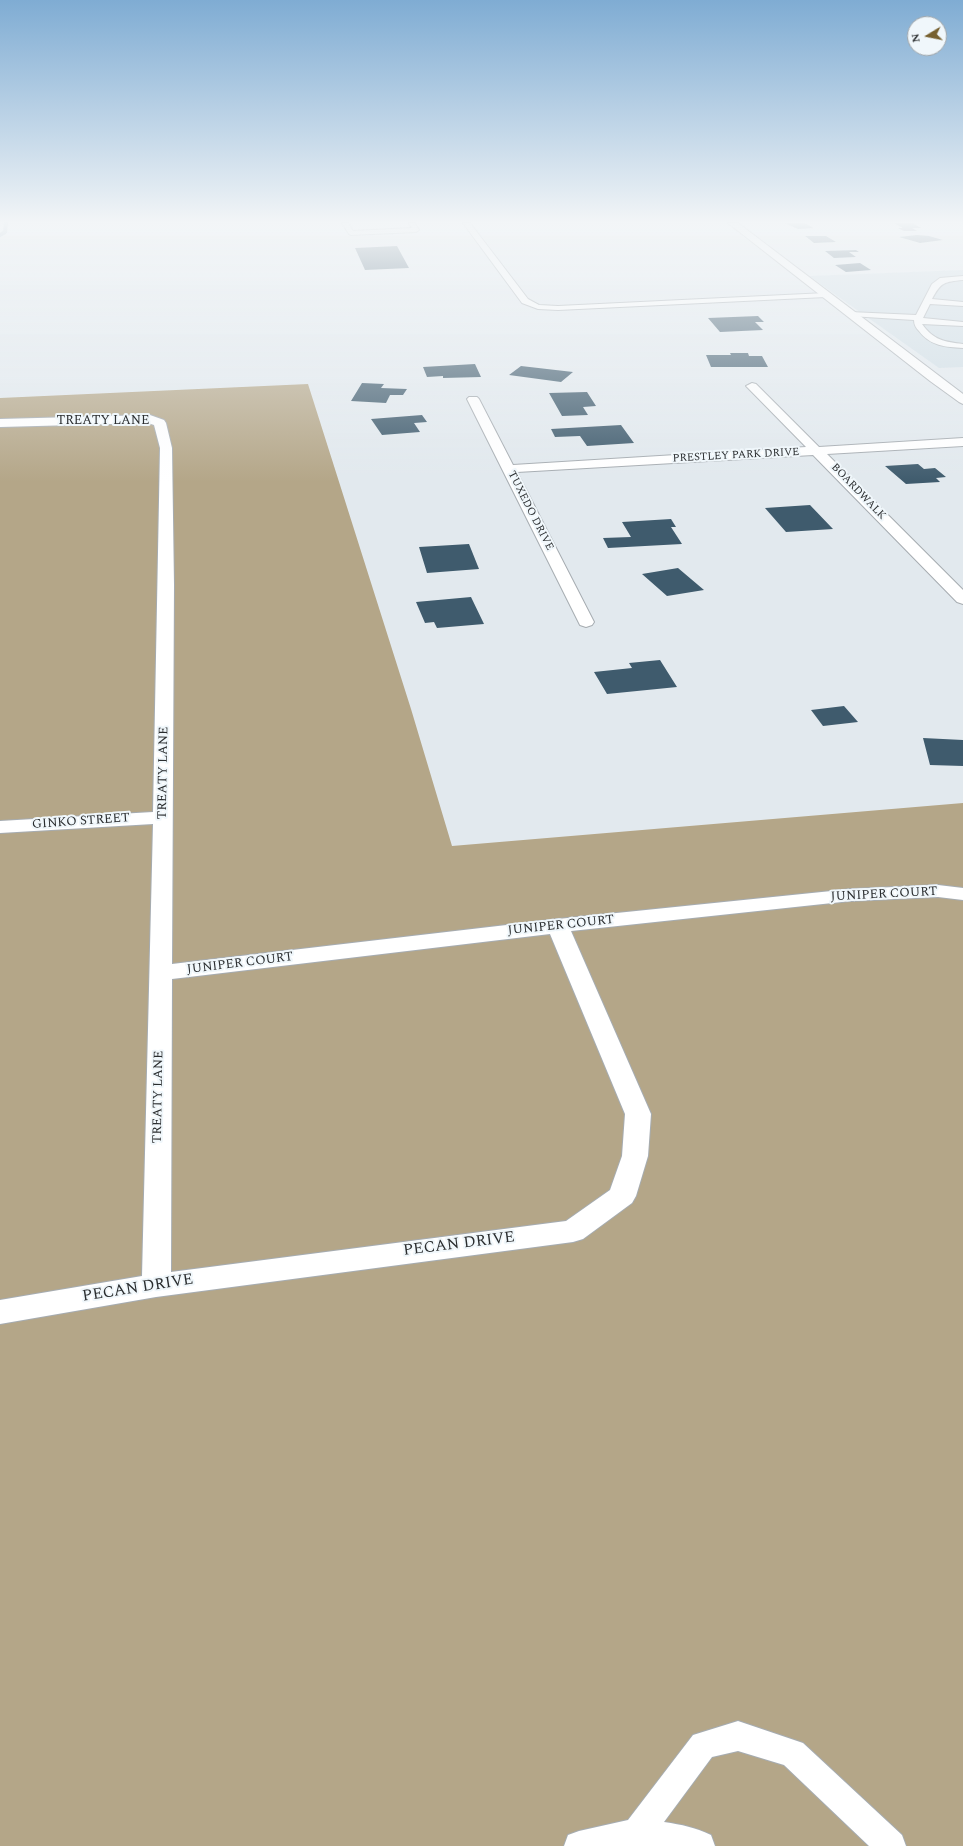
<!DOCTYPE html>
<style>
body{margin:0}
#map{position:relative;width:963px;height:1846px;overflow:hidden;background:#e2e9ee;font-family:Spectral,serif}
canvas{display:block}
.north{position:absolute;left:907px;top:16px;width:40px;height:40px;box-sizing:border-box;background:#f0f7fb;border:1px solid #a1a6a9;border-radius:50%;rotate:260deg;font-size:11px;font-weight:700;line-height:16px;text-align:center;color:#2a2d2f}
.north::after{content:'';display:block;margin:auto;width:14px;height:18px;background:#776130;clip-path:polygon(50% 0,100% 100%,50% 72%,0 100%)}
</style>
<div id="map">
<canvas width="963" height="1846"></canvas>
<div class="north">N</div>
</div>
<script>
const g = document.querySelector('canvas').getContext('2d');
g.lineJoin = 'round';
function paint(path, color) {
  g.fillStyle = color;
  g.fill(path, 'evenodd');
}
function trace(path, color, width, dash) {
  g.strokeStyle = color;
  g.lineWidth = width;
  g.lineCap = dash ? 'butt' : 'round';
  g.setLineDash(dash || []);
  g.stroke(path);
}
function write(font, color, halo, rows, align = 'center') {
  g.font = font + ' Spectral,serif';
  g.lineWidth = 4;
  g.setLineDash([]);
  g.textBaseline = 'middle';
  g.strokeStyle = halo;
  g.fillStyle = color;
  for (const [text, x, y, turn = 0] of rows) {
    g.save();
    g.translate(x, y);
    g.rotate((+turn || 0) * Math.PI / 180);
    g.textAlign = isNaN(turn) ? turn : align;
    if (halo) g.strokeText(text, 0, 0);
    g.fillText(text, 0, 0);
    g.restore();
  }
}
paint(new Path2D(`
 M963 270V367L939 368 809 276Z`), '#cfdde5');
paint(new Path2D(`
 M308 384 411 709 452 846 963 803V1846H0V398Z`), '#b4a688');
trace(new Path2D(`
 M0 235 5 232 6 223`), '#82a0b4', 4);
paint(new Path2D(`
 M785 223H805L813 228 798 229Z
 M894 223H912L921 228H912L917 231H904L898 228H903Z
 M917 235 929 236 943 240 920 243 899 237Z
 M805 236H826L836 242 814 243Z
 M397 246 409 268 365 270 355 248Z
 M856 250 859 252H849L856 257 834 258 825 251Z
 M860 263 871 270 846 272 835 265Z
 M758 316 764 322H755L763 330 720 332 708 318Z
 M730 353H748L749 356H762L768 367H711L706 355H731Z
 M475 364 481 377 443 378V376L427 377 423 367Z
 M521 366 573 372 561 382 509 375Z
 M362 383 384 384 381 388 407 389 403 395H390L386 403 351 401Z
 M587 392 596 406 583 407 588 415 562 416 549 393Z
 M422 415 427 422 414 423 420 432 382 435 371 419Z
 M621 425 634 443 587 446 580 436 555 437 551 429Z
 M918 464 924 469 935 468 946 477 936 478 940 482 906 484 885 466Z
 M810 505 833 529 786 532 765 508Z
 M671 519 676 527H671L682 544 608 548 603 538 631 537 622 522Z
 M469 544 479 569 427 573 419 547Z
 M678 568 704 590 667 596 642 574Z
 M471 597 484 624 437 628 434 622 425 623 416 602Z
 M660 660 677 687 607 694 594 672 632 668 629 663Z
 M844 706 858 722 823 726 811 710Z
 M923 738 963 740V766L930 765Z`), '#3f5b6d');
const service = new Path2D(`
 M342 223H348L353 231 412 228 409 223H415L419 230 416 232 351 235 349 234Z
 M463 223H470L528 299 539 305 558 306 826 293 830 295 826 297 558 310 538 309 522 303Z
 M963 276V280C944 282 941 282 932 299L963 302V306L930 304 923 318 963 322V326L922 324C933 340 945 342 963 344V348C946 347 930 346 919 331 916 328 914 325 914 320L850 316 846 314 850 312 916 315 932 284 940 278Z
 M738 1721 803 1743 902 1835 906 1846H869L784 1765 738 1751 712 1757 664 1822C683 1825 694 1827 711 1835L715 1846H564L568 1835 579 1831 628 1820 693 1735Z`);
const minor = new Path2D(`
 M752 383 756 384 819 447 963 438V446L827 454 963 590V604L957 602 813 455 517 472 594 622 592 625 586 627 580 625 467 399 469 397H477L479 399 513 465 806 447 748 388 746 386Z
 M150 415 164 420 166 423 172 448 174 585 172 964 558 919 851 889 938 885 963 888V900L938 897 851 901 571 931 651 1114 648 1156 636 1196 632 1203 583 1239 573 1242 156 1297 0 1324V1300L142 1276 153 824 0 833V821L153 812 160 448 154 425 148 423 0 427V419ZM550 934 625 1114 622 1156 610 1190 566 1221 171 1272 172 979Z`);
const tertiary = new Path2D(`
 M728 223H738L963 394V404L959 402 930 381Z`);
trace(service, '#a6acb1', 2);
trace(minor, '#a6acb1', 2);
trace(tertiary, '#a6acb1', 2);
paint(service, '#fff');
paint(minor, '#fff');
paint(tertiary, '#fff');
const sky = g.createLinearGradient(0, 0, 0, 482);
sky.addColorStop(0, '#7facd3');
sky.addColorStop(0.46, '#f2f5f7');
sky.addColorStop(1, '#f2f5f700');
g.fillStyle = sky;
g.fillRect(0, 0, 963, 482);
write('11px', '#2a2d2f', '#f0f7fb', [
 ["PRESTLEY PARK DRIVE",736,456,-3],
 ["BOARDWALK",858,492,46],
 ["TUXEDO DRIVE",530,511,63]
]);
write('13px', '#2a2d2f', '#f0f7fb', [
 ["TREATY LANE",103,421],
 ["TREATY LANE",164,773,-89],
 ["GINKO STREET",81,822,-4],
 ["JUNIPER COURT",884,895,-3],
 ["JUNIPER COURT",561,926,-6],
 ["JUNIPER COURT",240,964,-7],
 ["TREATY LANE",159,1097,-89]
]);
write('16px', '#2a2d2f', '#f0f7fb', [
 ["PECAN DRIVE",459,1245,-7],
 ["PECAN DRIVE",138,1289,-9]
]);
</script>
